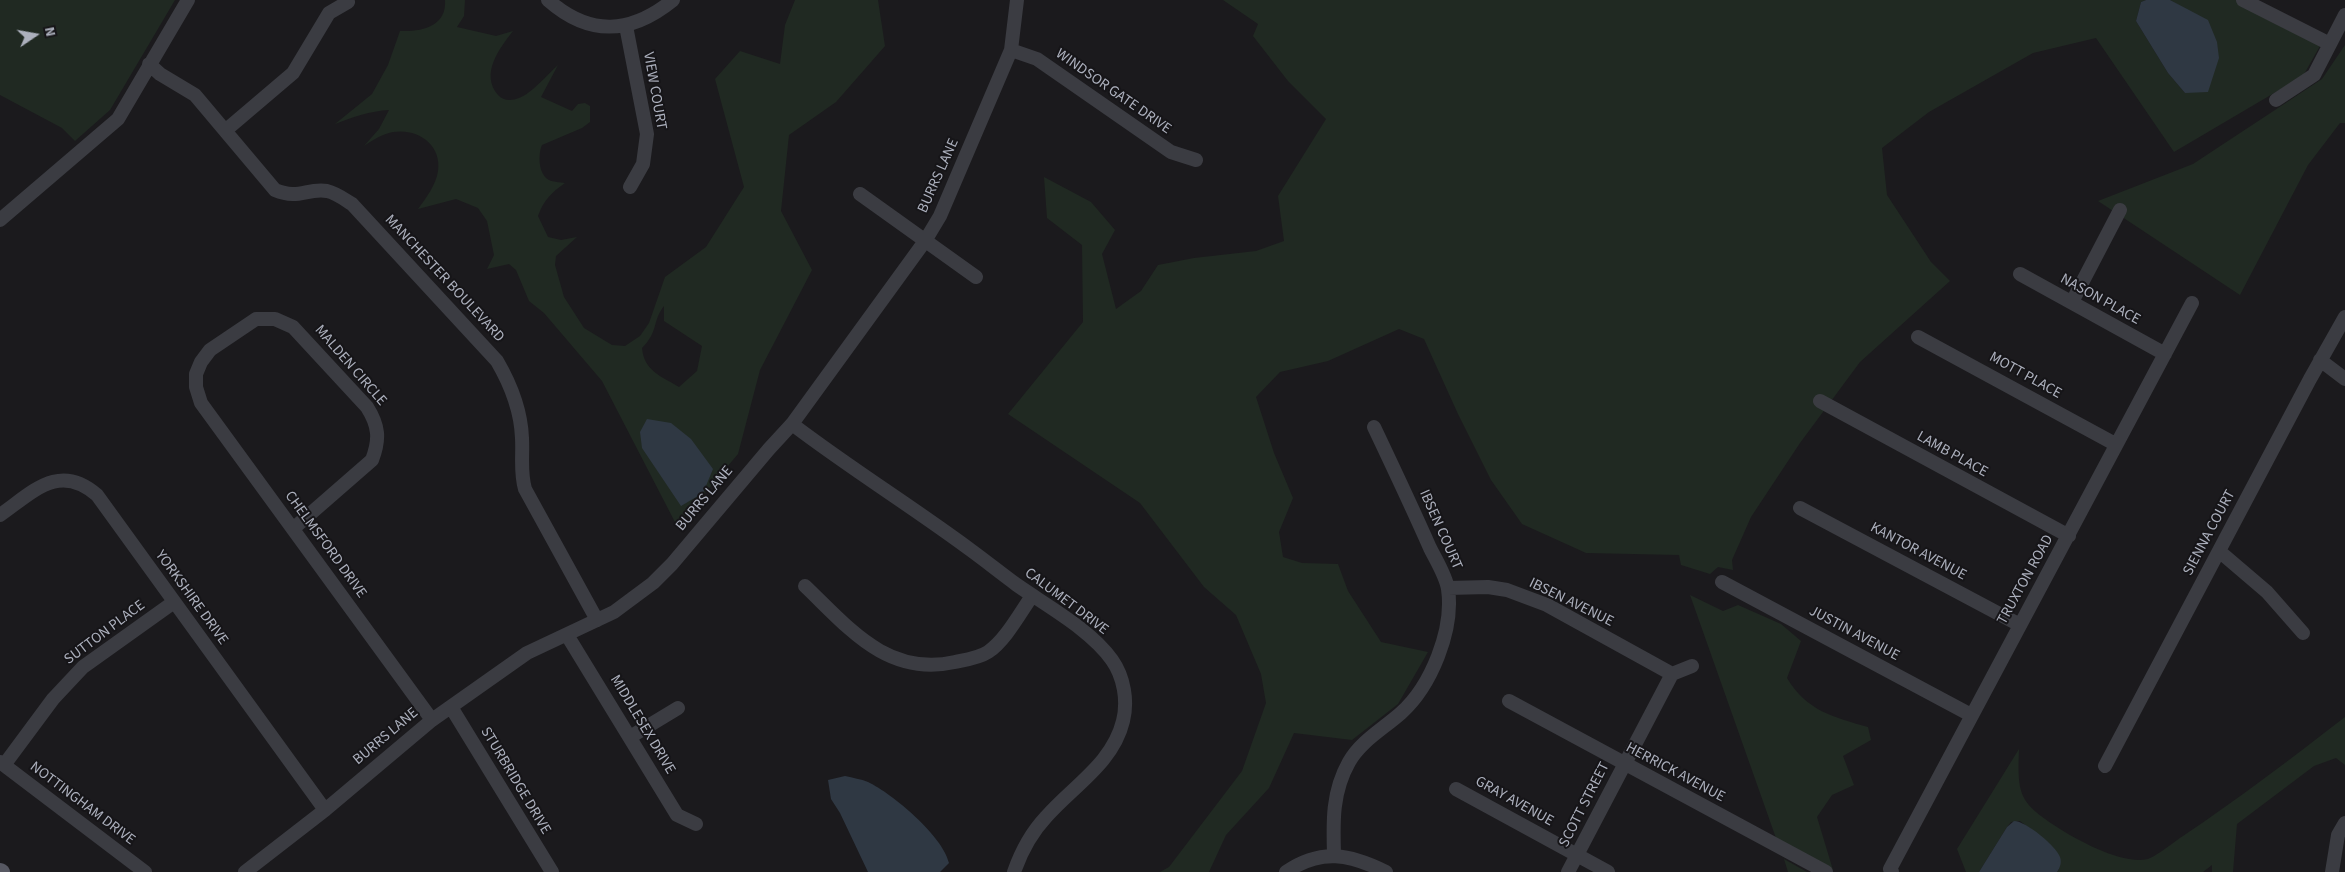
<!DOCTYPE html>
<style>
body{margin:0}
#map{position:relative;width:2345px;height:872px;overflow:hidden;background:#1b1a1d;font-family:"Source Sans 3",sans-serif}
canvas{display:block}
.north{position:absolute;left:10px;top:10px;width:50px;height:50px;-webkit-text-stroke:4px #161518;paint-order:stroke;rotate:78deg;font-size:14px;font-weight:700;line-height:20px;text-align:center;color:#acb0bd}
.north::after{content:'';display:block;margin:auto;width:18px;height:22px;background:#acb0bd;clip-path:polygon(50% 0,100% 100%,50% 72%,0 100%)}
</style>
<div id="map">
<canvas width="2345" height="872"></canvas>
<div class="north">N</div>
</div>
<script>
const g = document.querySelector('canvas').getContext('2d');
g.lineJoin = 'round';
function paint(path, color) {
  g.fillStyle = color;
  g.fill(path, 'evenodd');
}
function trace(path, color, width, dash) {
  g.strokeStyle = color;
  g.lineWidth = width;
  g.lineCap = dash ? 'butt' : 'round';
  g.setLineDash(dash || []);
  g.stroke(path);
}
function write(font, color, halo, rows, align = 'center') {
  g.font = font + ' "Source Sans 3",sans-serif';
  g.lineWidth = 4;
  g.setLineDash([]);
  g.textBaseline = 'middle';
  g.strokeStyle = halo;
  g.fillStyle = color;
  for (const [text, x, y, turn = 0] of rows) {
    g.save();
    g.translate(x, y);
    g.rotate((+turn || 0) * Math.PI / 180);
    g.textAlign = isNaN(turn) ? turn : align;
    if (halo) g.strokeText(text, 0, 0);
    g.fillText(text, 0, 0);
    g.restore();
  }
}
paint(new Path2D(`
 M0 0H175L110 110 75 141 62 128 0 95Z
 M445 0H465L464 16 457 27 496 36 513 31C499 49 480 74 498 95 503 101 512 101 519 98 531 94 549 73 558 65L541 97 572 111 578 104 585 103 590 106V122L582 128 542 145C538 154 538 174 549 180 553 182 560 182 565 183 552 192 543 201 538 216L548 237 561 240 577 237 556 256 555 265 564 297 584 328 612 345 625 346 640 336 649 323 665 277 706 247 744 187 715 79 740 51 780 64 785 25 795 0H878L885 46 836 102 789 135 781 211 812 270 760 370 738 454 677 526 602 381 544 313 529 301 516 270 509 264 487 269 494 255 487 221 478 208 456 199 418 209C426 198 436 185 438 171 442 144 417 128 393 132 382 134 373 140 364 146L379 129 389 110C370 111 353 117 335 124L372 94 388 65 400 31C422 32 447 26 445 0ZM664 306V321L702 346 697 371 679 387C661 376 644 371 642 348 659 331 652 321 664 306Z
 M1223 0H2146L2141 2 2136 21 2168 73 2185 93 2178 5 2170 0H2250L2320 46 2303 76 2174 152 2096 38 2033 53 1929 112 1882 148 1887 195 1931 262 1950 281 1860 362 1800 443 1751 517 1732 560 1733 570 1718 567 1710 574 1681 565 1679 555 1586 553 1522 524 1491 480 1458 414 1424 339 1399 329 1328 361 1280 372 1256 397 1274 453 1293 498 1279 532 1283 557 1302 563 1338 564 1348 591 1381 642 1428 652 1398 704 1352 740 1294 733 1269 788 1226 835 1209 872H1160L1169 867 1242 771 1266 703 1261 674 1236 615 1204 587 1140 503 1008 414 1083 322 1082 245 1047 218 1044 177 1091 202 1115 230 1102 254 1116 309 1141 291 1158 265 1194 258 1256 251 1284 241 1278 196 1326 119 1288 81 1253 36 1258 24Z
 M2345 45V123H2340L2308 165 2240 295 2098 201 2193 164 2322 79Z
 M1690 595 1723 611 1738 605 1781 624 1801 641 1787 678C1807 711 1833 717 1868 727L1871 740 1843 756 1854 785 1832 795 1817 817 1833 870 1777 841Z
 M2345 717V765L2336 758 2314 766 2237 824 2233 872H2212V865L2203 872H2057L2059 869 2049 843 2020 821 2011 822 2007 827 1979 872H1966L1957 849 2019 749C2017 797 2020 803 2060 829 2081 842 2123 865 2148 859 2157 856 2175 841 2183 836 2238 799 2292 758 2345 717Z
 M1784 859 1807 872H1788Z`), '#202922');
paint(new Path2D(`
 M2146 0H2170L2208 20 2217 42 2219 58 2208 92 2185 93 2168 73 2136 21 2141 2Z
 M647 419 671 423 691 439 713 469 703 493 681 506 642 448 640 432Z
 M845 776C853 778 861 779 868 782 893 794 943 836 949 863L940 872H868L840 813 831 799 828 780Z
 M2014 821C2026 821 2056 846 2060 857 2062 862 2060 868 2057 872H1979L2007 827Z`), '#2f3843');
trace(new Path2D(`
 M548 0C590 37 631 34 673 0
 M2243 0 2330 44
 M626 26 647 134 643 164 630 187
 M1011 50 1037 59 1171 152 1196 160
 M149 64 160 74 195 95 275 190C299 200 306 188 327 191 336 193 344 199 352 204L497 361C511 385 521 411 522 438 523 456 520 472 525 489L597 620
 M2276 100 2314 75 2345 15
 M226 130 293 73 329 13 348 2
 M860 194 976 277
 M0 220 118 119 188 0
 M2020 274 2165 354
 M2072 302 2120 210
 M1918 337 2115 444
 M2320 360 2345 379
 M1820 401 2069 536
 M792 424C851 469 913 507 972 551 987 562 1002 574 1017 585 1047 606 1091 630 1112 660 1124 677 1128 701 1123 721 1113 763 1073 786 1046 817 1031 833 1021 852 1014 872
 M1800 508 2020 625
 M0 515C33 492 59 462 97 495L325 810
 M294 528 372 460C380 439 379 426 367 407L293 327 275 319H256L210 350 201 362 196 374V387L201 403 432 720
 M2219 551 2267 592 2303 633
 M1722 582 1971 715
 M805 586C849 628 887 677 955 662 965 660 979 658 988 652 1005 641 1020 613 1032 596
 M1448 588 1488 587 1507 590 1547 605 1672 674
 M567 635 677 815 696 824
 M1672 674 1692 666
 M1509 701 1826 872
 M451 707 552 872
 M630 737 678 708
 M0 762 145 872
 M4 765 53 699 83 667 174 602
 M2105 766 2310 379 2345 317
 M1456 789 1608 872
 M1334 854C1333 822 1332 792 1349 762 1361 741 1383 729 1401 713 1431 686 1454 630 1448 589 1446 576 1436 560 1430 548 1412 507 1393 467 1374 427
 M245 872 325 810 432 720 527 653 614 612 653 583 672 564 769 449 792 424 925 241 940 216 1011 50 1017 0
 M1286 872C1321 848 1350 854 1386 872
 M1568 872 1672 674
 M1892 872 1890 869 2192 303
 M2332 872 2338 835 2345 823`), '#3b3c42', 14);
trace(new Path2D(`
 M0 871 2 872`), '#575862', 16);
write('15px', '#acb0bd', '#161518', [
 ["VIEW COURT",654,91,80],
 ["WINDSOR GATE DRIVE",1113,92,35],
 ["BURRS LANE",939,176,-66],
 ["MANCHESTER BOULEVARD",444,279,47],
 ["NASON PLACE",2100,300,29],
 ["MALDEN CIRCLE",350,366,49],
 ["MOTT PLACE",2025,376,29],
 ["LAMB PLACE",1952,455,29],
 ["BURRS LANE",705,499,-50],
 ["IBSEN COURT",1440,530,66],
 ["SIENNA COURT",2210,533,-62],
 ["CHELMSFORD DRIVE",325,545,54],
 ["KANTOR AVENUE",1918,552,28],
 ["TRUXTON ROAD",2026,580,-61],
 ["YORKSHIRE DRIVE",191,598,54],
 ["CALUMET DRIVE",1066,602,37],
 ["IBSEN AVENUE",1571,603,26],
 ["SUTTON PLACE",105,633,-37],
 ["JUSTIN AVENUE",1854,634,28],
 ["MIDDLESEX DRIVE",642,725,59],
 ["BURRS LANE",386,737,-40],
 ["HERRICK AVENUE",1675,773,28],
 ["STURBRIDGE DRIVE",515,781,59],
 ["GRAY AVENUE",1514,802,29],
 ["NOTTINGHAM DRIVE",82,804,37],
 ["SCOTT STREET",1585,805,-63]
]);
</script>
